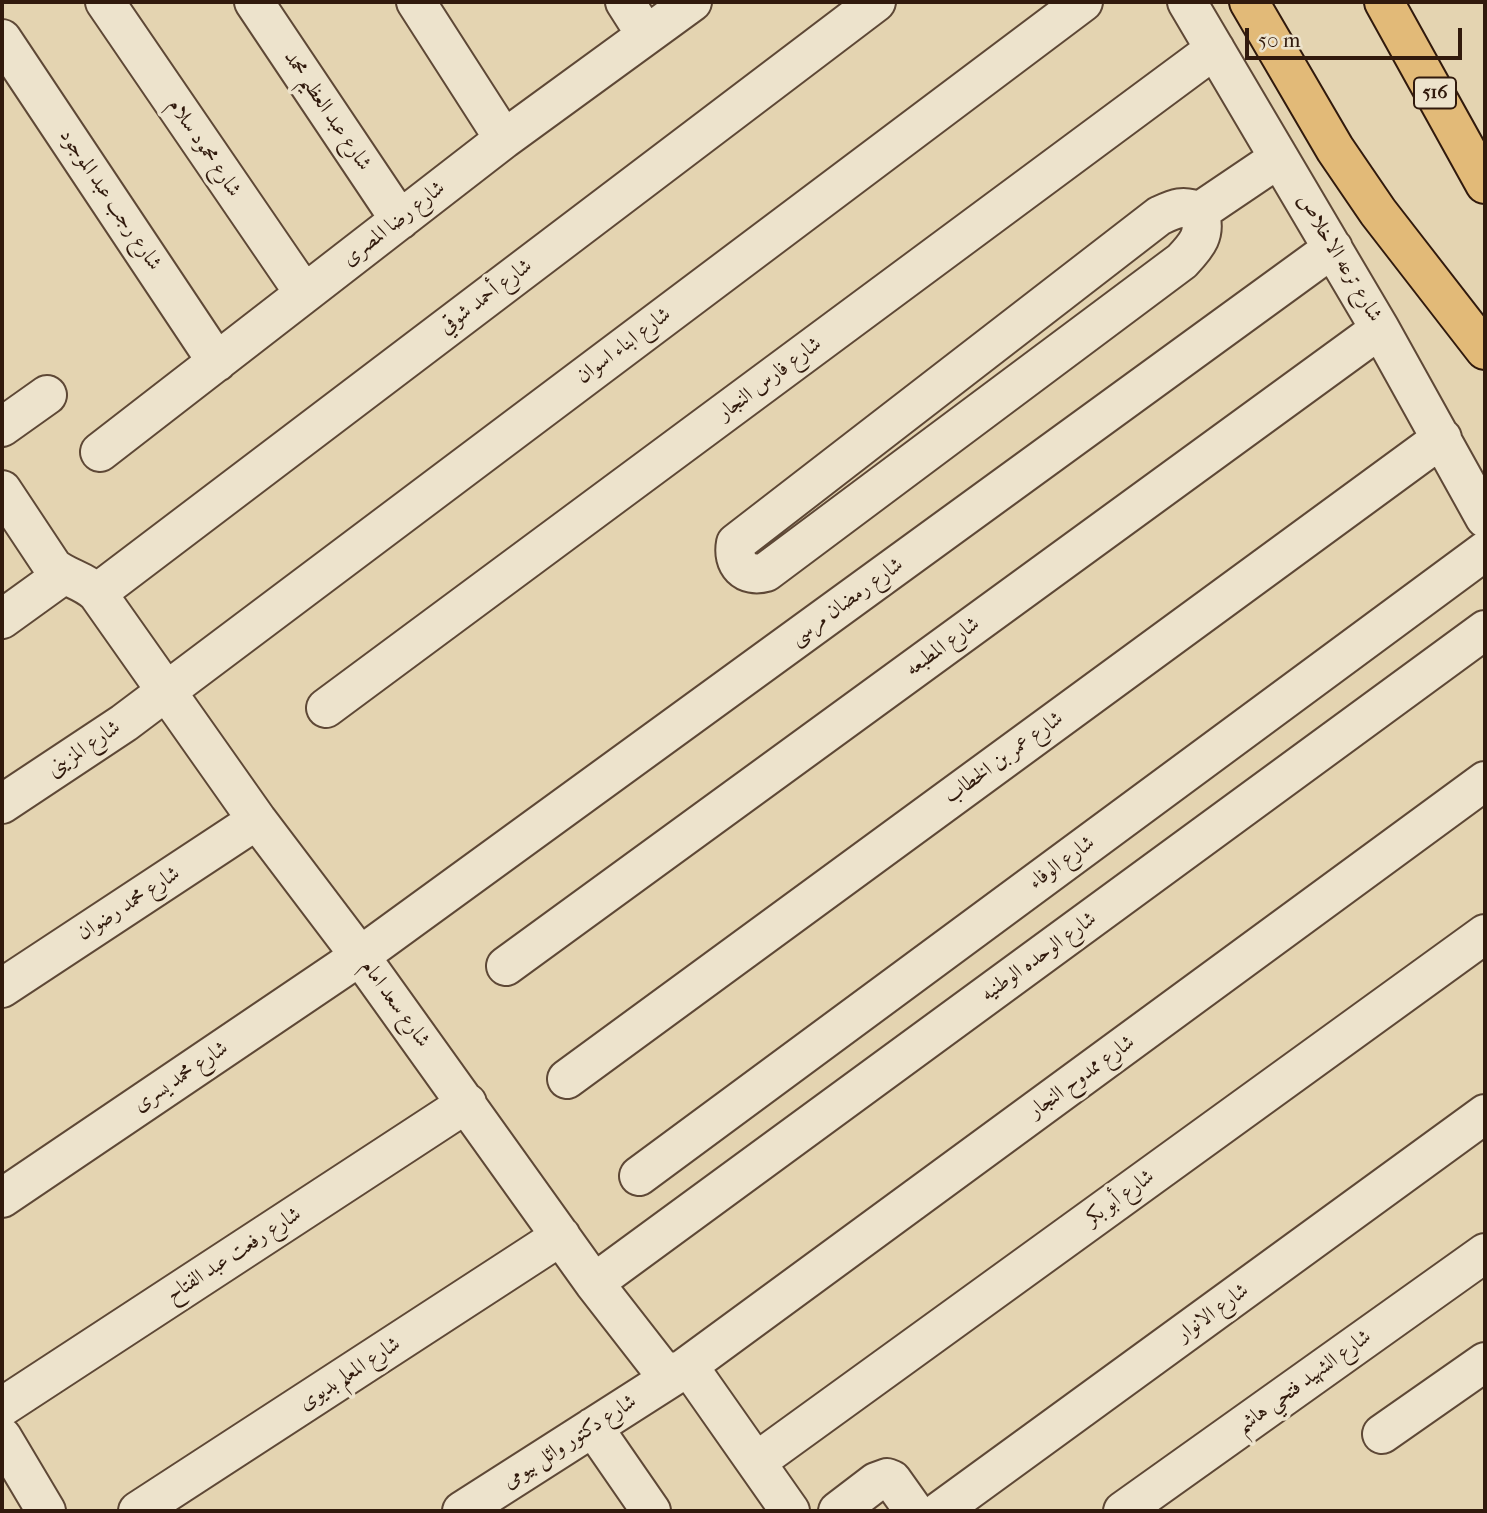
<!DOCTYPE html>
<meta charset="utf-8">
<style>
body{margin:0}
#map{position:relative;width:1487px;height:1513px;overflow:hidden;background:#e4d4b1;font-family:"IM FELL French Canon",serif}
canvas{display:block}
.frame{position:absolute;inset:0;border:4px solid #311a0d;pointer-events:none}
.scale{position:absolute;left:1245px;top:28px;width:217px;height:32px;box-sizing:border-box;border:4px solid #311a0d;border-top:0;padding-left:9px;font-size:21px;line-height:24px;white-space:nowrap;color:#311a0d;-webkit-text-stroke:5px #ede3cc;paint-order:stroke}
</style>
<div id="map">
<canvas width="1487" height="1513"></canvas>
<div class="frame"></div>
<div class="scale">50 m</div>
</div>
<script>
const g = document.querySelector('canvas').getContext('2d');
g.lineJoin = 'round';
function trace(path, color, width, dash) {
  g.strokeStyle = color;
  g.lineWidth = width;
  g.lineCap = dash ? 'butt' : 'round';
  g.setLineDash(dash || []);
  g.stroke(path);
}
function write(font, color, halo, rows, align = 'center') {
  g.font = font + ' "IM FELL French Canon",Amiri,serif';
  g.lineWidth = 7;
  g.setLineDash([]);
  g.textBaseline = 'middle';
  g.strokeStyle = halo;
  g.fillStyle = color;
  for (const [text, x, y, turn = 0] of rows) {
    g.save();
    g.translate(x, y);
    g.rotate((+turn || 0) * Math.PI / 180);
    g.textAlign = isNaN(turn) ? turn : align;
    if (halo) g.strokeText(text, 0, 0);
    g.fillText(text, 0, 0);
    g.restore();
  }
}
const minor = new Path2D(`
 M105 2 304 293
 M254 2 400 220
 M416 2 504 139
 M625 2 646 35
 M1187 2 1380 329 1485 518
 M2 39 217 362
 M1199 212C1207 234 1197 245 1182 261L766 572C745 578 732 564 736 543L1159 216C1174 209 1183 204 1199 212L1279 158
 M2 427 47 395
 M100 452 504 139 692 2
 M2 490 53 567C66 578 83 580 97 593L257 820 360 956 594 1283 661 1369C673 1374 685 1369 696 1377L790 1511
 M97 593 876 2
 M2 619 63 575
 M326 708 1215 49
 M2 804 124 723 1083 2
 M506 966 1380 329
 M2 988 257 820
 M567 1079 1442 438
 M639 1176 1485 551
 M2 1198 360 956 1333 248
 M594 1283 1485 630
 M2 1407 467 1103
 M593 1427 651 1511
 M1382 1434 1485 1362
 M2 1437 46 1511
 M756 1462 1485 934
 M138 1511 561 1236
 M462 1511 678 1373 1485 781
 M838 1511 876 1482 887 1478 892 1480 914 1511
 M940 1511 1485 1114
 M1123 1511 1485 1253`);
const highway = new Path2D(`
 M1249 2 1335 149 1378 212 1485 350
 M1384 2 1485 184`);
trace(minor, '#5e4836', 42);
trace(highway, '#311a0d', 42);
trace(minor, '#ede3cc', 38);
trace(highway, '#e2ba78', 38);
for (const [x, y, w] of [
 [1435,93,42]
]) {
  const box = new Path2D();
  box.roundRect(x - w / 2, y - 15.5, w, 31, 5);
  g.fillStyle = '#ede3cc';
  g.fill(box);
  trace(box, '#311a0d', 2);
}
write('bold 19px', '#311a0d', null, [
 ["516",1435,93]
]);
write('21px', '#311a0d', '#ede3cc', [
 ["شارع عبد العظيم محمد",327,111,56],
 ["شارع محمود سلام",204,148,56],
 ["شارع رجب عبد الموجود",110,200,56],
 ["شارع رضا المصرى",394,224,-38],
 ["شارع ترعه الاخلاص",1339,258,59],
 ["شارع أحمد شوقي",486,297,-37],
 ["شارع ابناء اسوان",624,346,-37],
 ["شارع فارس النجار",770,379,-37],
 ["شارع رمضان مرسى",847,602,-36],
 ["شارع المطبعه",943,647,-36],
 ["شارع المزينى",84,749,-34],
 ["شارع عمر بن الخطاب",1004,758,-36],
 ["شارع الوفاء",1062,863,-36],
 ["شارع محمد رضوان",129,904,-33],
 ["شارع الوحده الوطنيه",1039,957,-36],
 ["شارع سعد امام",395,1004,54],
 ["شارع محمد يسرى",181,1077,-34],
 ["شارع ممدوح النجار",1082,1077,-36],
 ["شارع أبو بكر",1120,1198,-36],
 ["شارع رفعت عبد الفتاح",234,1255,-33],
 ["شارع الانوار",1213,1313,-36],
 ["شارع المعلم بديوى",350,1374,-33],
 ["شارع الشهيد فتحي هاشم",1304,1382,-36],
 ["شارع دكتور وائل بيومى",570,1442,-33]
]);
</script>
